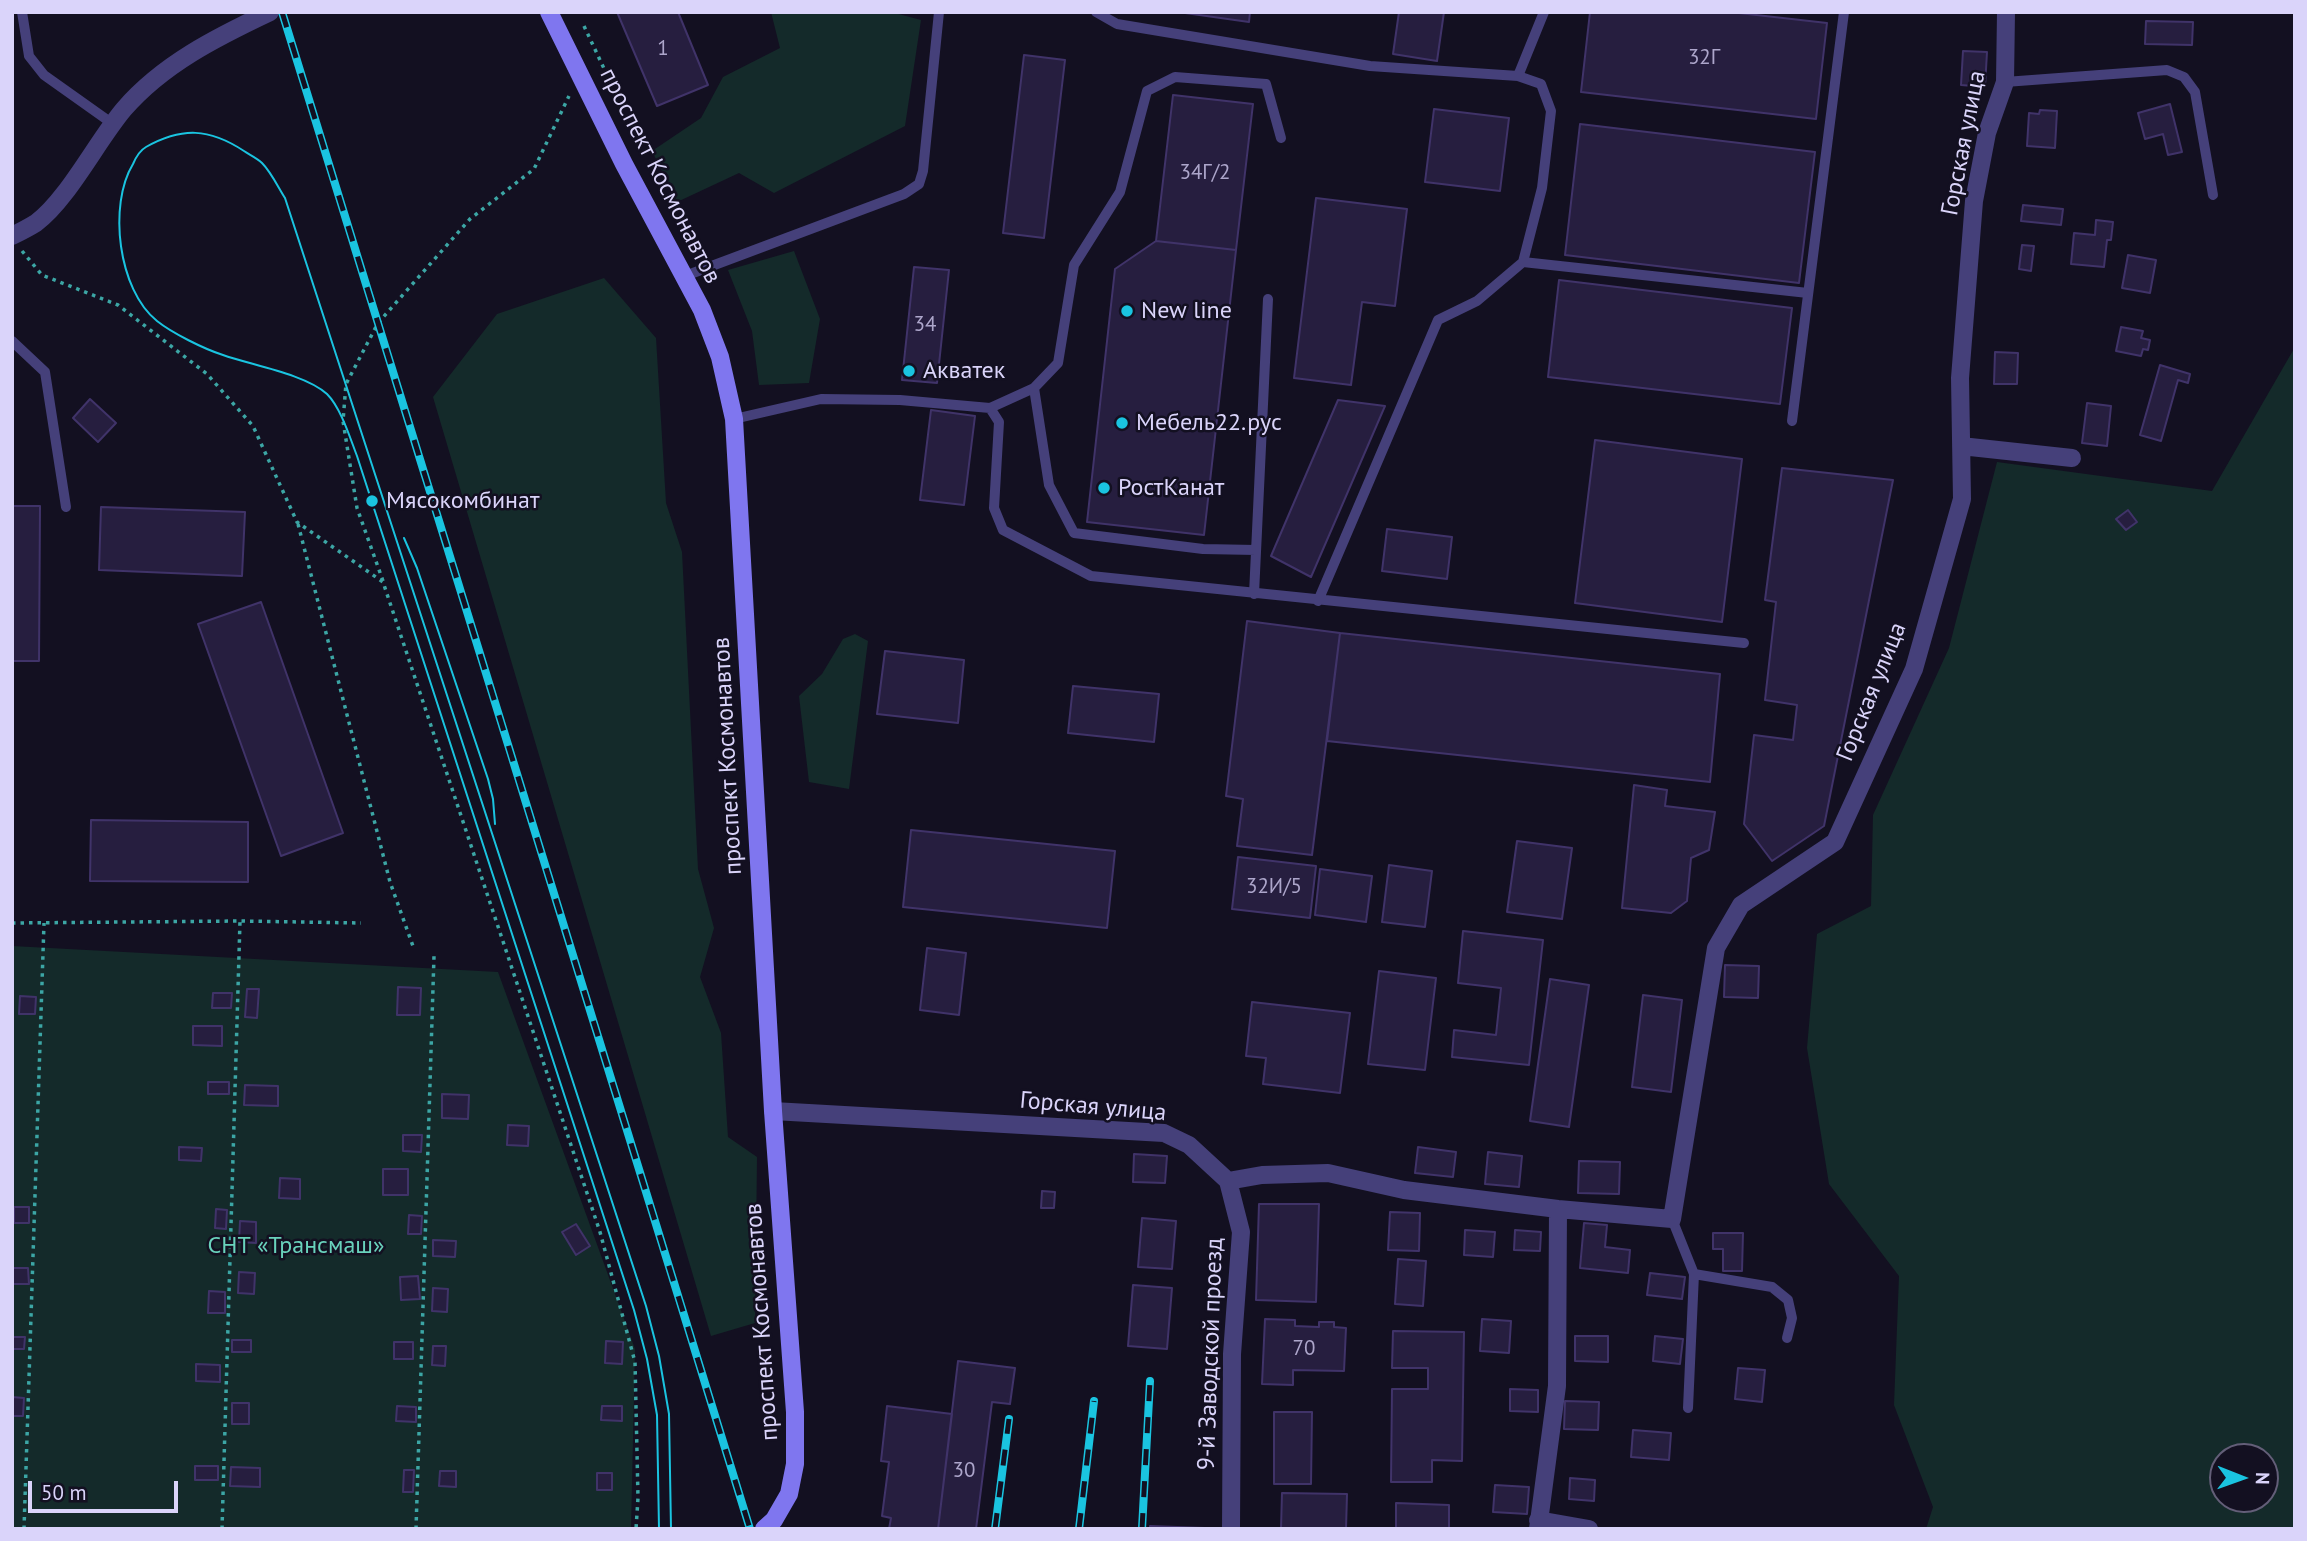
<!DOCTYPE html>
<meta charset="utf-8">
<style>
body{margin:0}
#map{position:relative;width:2307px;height:1541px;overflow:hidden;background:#131021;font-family:"PT Sans",sans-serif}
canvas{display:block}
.frame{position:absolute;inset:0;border:14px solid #dad4fa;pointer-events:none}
.north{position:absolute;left:2209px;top:1443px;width:70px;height:70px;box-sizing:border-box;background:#131021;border:2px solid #635e78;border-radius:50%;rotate:91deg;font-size:19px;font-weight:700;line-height:28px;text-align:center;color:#dad4fa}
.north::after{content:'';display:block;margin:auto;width:24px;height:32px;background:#1ac4e0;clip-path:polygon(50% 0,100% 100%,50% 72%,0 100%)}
.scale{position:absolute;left:28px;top:1481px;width:150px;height:32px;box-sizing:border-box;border:4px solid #dad4fa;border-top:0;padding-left:9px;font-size:21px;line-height:24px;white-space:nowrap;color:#dad4fa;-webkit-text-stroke:5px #131021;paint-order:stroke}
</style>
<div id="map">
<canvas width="2307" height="1541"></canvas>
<div class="frame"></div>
<div class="north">N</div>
<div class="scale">50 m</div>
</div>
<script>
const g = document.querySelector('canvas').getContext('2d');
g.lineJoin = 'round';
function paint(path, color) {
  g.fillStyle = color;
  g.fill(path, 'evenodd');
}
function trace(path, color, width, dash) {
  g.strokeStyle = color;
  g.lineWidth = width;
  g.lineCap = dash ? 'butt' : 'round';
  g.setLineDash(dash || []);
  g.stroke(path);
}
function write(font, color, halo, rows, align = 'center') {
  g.font = font + ' "PT Sans",sans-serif';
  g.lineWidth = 5;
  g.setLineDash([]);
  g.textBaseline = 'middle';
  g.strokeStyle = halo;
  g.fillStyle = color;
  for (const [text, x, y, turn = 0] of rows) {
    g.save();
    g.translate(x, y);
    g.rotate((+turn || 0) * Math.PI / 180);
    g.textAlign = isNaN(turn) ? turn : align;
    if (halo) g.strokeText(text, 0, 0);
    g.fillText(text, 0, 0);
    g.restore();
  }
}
paint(new Path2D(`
 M771 12H891L921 20 905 126 774 193 739 173 677 202 652 151 701 118 723 77 780 48Z
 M794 251 820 319 809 383 759 385 752 331 728 270Z
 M604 278 656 338 666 503 682 552 698 869 714 928 700 977 721 1033 728 1137 757 1157 755 1323 711 1336 433 397 497 314Z
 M2295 347V1529H1926L1933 1507 1894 1405 1899 1276 1829 1184 1807 1048 1817 934 1871 906 1873 815 1949 648 1997 462 2212 491ZM2223 1457H2265V1499H2223Z
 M855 634 868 641 849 789 809 782 799 696 822 674 843 639Z
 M12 946 498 972 635 1349 631 1529H12Z`), '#142a2a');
const building = new Path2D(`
 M617 12H678L708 85 657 106Z
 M1178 12H1250L1249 22Z
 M1399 12H1444L1437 61 1393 54Z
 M1590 12H1730L1827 23 1816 119 1581 92Z
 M2146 21 2193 22 2192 45 2145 44Z
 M1963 51 1987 52 1985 87 1961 85Z
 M1024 55 1065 60 1044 238 1003 233Z
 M1173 95 1253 104 1236 250 1156 241Z
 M2170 104 2182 152 2168 155 2163 134 2145 139 2138 113Z
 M1434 109 1509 118 1500 191 1425 182Z
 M2040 110 2057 111 2055 148 2027 146 2029 113 2039 114Z
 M1580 124 1815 152 1799 283 1565 255Z
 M1316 198 1407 209 1395 306 1362 302 1351 385 1294 378Z
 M2023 205 2063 209 2061 225 2021 221Z
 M2096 220 2113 222 2111 240H2107L2104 267 2071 264 2074 233 2095 235Z
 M1156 241 1236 250 1204 535 1087 522 1115 269Z
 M2022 245 2034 246 2031 271 2019 269Z
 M2128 255 2156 260 2150 293 2122 288Z
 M914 267 949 270 937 383 902 380Z
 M1559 280 1792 308 1780 404 1548 377Z
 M2121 327 2143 331 2141 338 2150 340 2148 350 2143 349 2141 356 2116 351Z
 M1995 352 2018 353 2017 384H1994Z
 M2160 365 2190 374 2188 383 2178 380 2161 441 2140 435Z
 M90 399 116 423 98 442 73 418Z
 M1338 400 1385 406 1311 577 1271 556Z
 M2087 403 2111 406 2107 446 2082 443Z
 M931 410 975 416 964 505 920 500Z
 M1595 440 1742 459 1722 622 1575 603Z
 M1782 468 1893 480 1824 826 1772 861 1744 824 1754 735 1793 740 1797 705 1765 700 1776 602 1765 600Z
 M12 506H40L39 661H12Z
 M101 507 245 512 242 576 99 570Z
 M2128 510 2137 522 2126 530 2116 519Z
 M1387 529 1452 537 1447 579 1382 571Z
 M261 602 343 833 281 856 198 624Z
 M1247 621 1340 633 1312 855 1237 846 1243 799 1226 796Z
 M1340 633 1720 674 1710 782 1327 741Z
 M885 651 964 660 958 723 877 714Z
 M1073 686 1159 694 1154 742 1068 733Z
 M1634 785 1667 790 1665 806 1715 812 1709 850 1691 858 1687 901 1671 913 1622 908Z
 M91 820 248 822V882L90 881Z
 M911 830 1115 851 1107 928 903 907Z
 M1517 841 1572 848 1562 919 1507 912Z
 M1238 857 1316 866 1310 918 1232 909Z
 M1389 865 1432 871 1425 927 1382 922Z
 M1320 869 1372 876 1366 922 1315 915Z
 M1463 931 1543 940 1529 1065 1452 1057 1454 1030 1496 1035 1501 988 1458 983Z
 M927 948 966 953 959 1015 920 1010Z
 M1725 965 1759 966 1758 998 1724 997Z
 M1379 971 1436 978 1425 1070 1368 1064Z
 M1550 979 1589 985 1569 1127 1530 1121Z
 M398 987 421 988 420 1015H397Z
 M247 989H259L257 1018 245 1017Z
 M213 993H232L231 1008H212Z
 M1643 995 1682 1000 1671 1092 1632 1087Z
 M20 996 36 997 35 1014H19Z
 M1252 1002 1350 1013 1340 1093 1263 1084 1266 1058 1246 1056Z
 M193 1026H222V1046L193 1045Z
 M208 1082H229V1094H208Z
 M245 1085 278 1086V1106L244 1105Z
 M442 1094 469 1095 468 1119 442 1118Z
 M508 1125 529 1126 528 1146 507 1145Z
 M403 1135H422L421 1152 403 1151Z
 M179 1147 202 1148 201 1161 179 1160Z
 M1418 1147 1456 1152 1453 1177 1415 1173Z
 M1488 1152 1522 1156 1519 1187 1485 1184Z
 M1134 1154 1167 1156 1165 1183 1133 1182Z
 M1579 1161 1620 1162 1619 1194 1578 1193Z
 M383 1169H408V1195H383Z
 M280 1178 300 1179V1199L279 1198Z
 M1042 1191 1055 1192 1054 1208H1041Z
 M1259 1204H1319L1316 1302 1256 1300Z
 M14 1207H29V1223H14Z
 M216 1209 227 1210 226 1229 215 1228Z
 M1390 1212 1420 1213 1419 1251 1388 1250Z
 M409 1215 422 1216 421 1234H408Z
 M1142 1218 1176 1221 1172 1269 1138 1267Z
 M240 1221 256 1222V1243L239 1242Z
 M1584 1223 1607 1225 1605 1247 1630 1250 1628 1273 1580 1268Z
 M576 1224 590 1246 576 1255 562 1232Z
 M1465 1230 1495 1232 1493 1257 1464 1255Z
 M1515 1230 1541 1232 1540 1251 1514 1250Z
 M1713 1233H1743L1742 1271H1723V1249H1713Z
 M433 1240 456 1241 455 1257 433 1256Z
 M1398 1259 1426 1261 1423 1306 1395 1304Z
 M12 1268H28L29 1284H12Z
 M239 1272 255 1273 254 1294 238 1293Z
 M1650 1273 1685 1277 1682 1299 1647 1295Z
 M418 1276 420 1299 401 1300 400 1277Z
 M1133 1285 1172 1288 1167 1349 1128 1346Z
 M433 1288 448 1289 447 1312 432 1311Z
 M209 1291 225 1292V1313H208Z
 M1265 1319 1295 1320V1326L1319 1327V1322H1334V1327L1346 1328 1344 1371 1293 1370V1385L1262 1384Z
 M1482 1319 1511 1321 1509 1353 1480 1351Z
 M1393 1331 1464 1332 1462 1461 1432 1460V1482H1391L1392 1389H1428V1368H1392Z
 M1575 1336H1608V1362L1575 1361Z
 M1655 1336 1683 1339 1680 1364 1653 1361Z
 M12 1337H25L24 1349H12Z
 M232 1340H251V1352H232Z
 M606 1341 623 1342 622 1364 605 1363Z
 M394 1342H413V1359H394Z
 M433 1346H446L445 1366 432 1365Z
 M958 1361 1015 1368 1010 1404 992 1402 976 1529H938Z
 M196 1364 220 1365V1382L196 1381Z
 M1738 1368 1765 1370 1762 1402 1735 1399Z
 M1510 1389 1538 1390V1412L1510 1411Z
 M12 1397 24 1398 23 1416H12Z
 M1565 1401 1599 1402 1598 1430 1564 1429Z
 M232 1403H249V1424H232Z
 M397 1406 416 1407V1422L396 1421Z
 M602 1406H622V1421L601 1420Z
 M887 1406 952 1414 938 1529H889L891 1518 882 1516 889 1462 881 1461Z
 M1274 1412H1312L1311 1484H1274Z
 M1633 1430 1671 1433 1669 1460 1631 1457Z
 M195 1466H218V1480H195Z
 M231 1467 260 1468V1487L230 1486Z
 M404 1470H414L413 1492H403Z
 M440 1471H456V1487L439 1486Z
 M597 1473H612V1490H597Z
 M1570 1478 1595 1480 1594 1501 1569 1499Z
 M1495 1485 1529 1487 1527 1514 1493 1512Z
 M1282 1493 1347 1494 1346 1529H1281Z
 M1396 1503 1449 1505V1529H1396Z
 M1150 1526 1205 1528V1529H1150Z`);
paint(building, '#261e3f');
trace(building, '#403369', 2);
trace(new Path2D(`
 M584 26 608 77
 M22 251 42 275 118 305 207 374 253 426 297 522 383 582 600 1232 635 1362 638 1498 636 1529
 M298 524 390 882 414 949
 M383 581 357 508 343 421 346 384 378 323 470 219 534 169 569 96
 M12 923 240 921 361 923
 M24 1529 44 923
 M222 1529 240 921
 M416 1529 434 956`), '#3ca6a5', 3.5, [3.5, 5]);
trace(new Path2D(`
 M22 12 29 56 44 75 113 124
 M1096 12 1117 24 1370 66 1518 76 1544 12
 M2005 82 2167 70 2184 77 2195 92 2213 195
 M1523 262 1808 293
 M685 276 904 194 919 184 923 171 939 12
 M12 341 45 372 66 507
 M1034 388 1049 485 1074 533 1203 549 1256 550
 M990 408 1034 388 1058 363 1074 265 1120 192 1147 91 1175 77 1266 84 1281 138
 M734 419 821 399 900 400 990 408 999 422 994 508 1003 530 1091 576 1744 643
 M1792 421 1844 12
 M1254 594 1268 299
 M1318 601 1438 320 1477 301 1523 262 1542 188 1551 111 1541 84 1518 76
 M1672 1219 1694 1274 1688 1408
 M1694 1274 1772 1287 1788 1300 1792 1318 1787 1338`), '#45407a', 10);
trace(new Path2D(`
 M1961 446 2072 458
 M773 1111 1164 1133 1189 1145 1228 1181
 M1228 1181 1262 1175 1328 1173 1404 1190 1558 1209 1672 1219 1716 948 1741 905 1835 842 1914 669 1962 499 1960 378 1974 201 1987 133 2005 82 2006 12
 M1228 1181 1241 1232 1232 1354 1231 1529
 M1538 1520 1589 1529
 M1538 1529 1557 1386 1558 1209`), '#45407a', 18);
trace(new Path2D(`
 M12 236C20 232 28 228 36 223 68 199 97 141 124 109 163 64 217 37 270 12`), '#45407a', 18);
trace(new Path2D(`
 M549 12 624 164 702 310 720 357 734 419 773 1111 795 1412V1464L789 1494 774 1520 764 1529`), '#7f76ef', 18);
trace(new Path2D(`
 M404 538 417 568 488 779 493 799 495 824
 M659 1529 657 1415 647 1359 634 1310 357 456C350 438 341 408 327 394 305 374 251 365 223 355 204 349 172 333 157 321 118 290 108 205 133 164 136 157 139 151 146 147 182 127 209 128 244 151 250 155 257 158 262 163 271 172 278 187 285 198L646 1306 659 1356 669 1414 671 1529`), '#1ac4e0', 2);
const rail = new Path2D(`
 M282 12 750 1529
 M995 1529 1009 1419
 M1079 1529 1094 1401
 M1142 1529 1150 1381`);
trace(rail, '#1ac4e0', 8);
trace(rail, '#131021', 5, [16]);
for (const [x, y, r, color] of [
 [1127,311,7,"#1ac4e0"],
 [909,371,7,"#1ac4e0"],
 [1122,423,7,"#1ac4e0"],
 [1104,488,7,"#1ac4e0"],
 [372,501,7,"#1ac4e0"]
]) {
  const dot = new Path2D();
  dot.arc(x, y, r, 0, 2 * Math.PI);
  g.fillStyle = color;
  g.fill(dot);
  trace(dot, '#131021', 2.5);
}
write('21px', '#ada6cb', null, [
 ["1",663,49],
 ["32Г",1704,58],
 ["34Г/2",1205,173],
 ["34",925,325],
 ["32И/5",1274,887],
 ["70",1304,1349],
 ["30",964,1471]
]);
write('24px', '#dad4fa', '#131021', [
 ["Горская улица",1964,143,-79],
 ["проспект Космонавтов",660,176,63],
 ["Горская улица",1872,692,-68],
 ["проспект Космонавтов",728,756,-93],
 ["Горская улица",1093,1107,5],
 ["проспект Космонавтов",762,1322,-94],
 ["9-й Заводской проезд",1211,1354,-88]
]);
write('24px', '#dad4fa', '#131021', [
 ["New line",1141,311],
 ["Акватек",923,371],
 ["Мебель22.рус",1136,423],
 ["РостКанат",1118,488],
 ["Мясокомбинат",386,501]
], 'left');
write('24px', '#69d2bc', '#131021', [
 ["СНТ «Трансмаш»",296,1246]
]);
</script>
